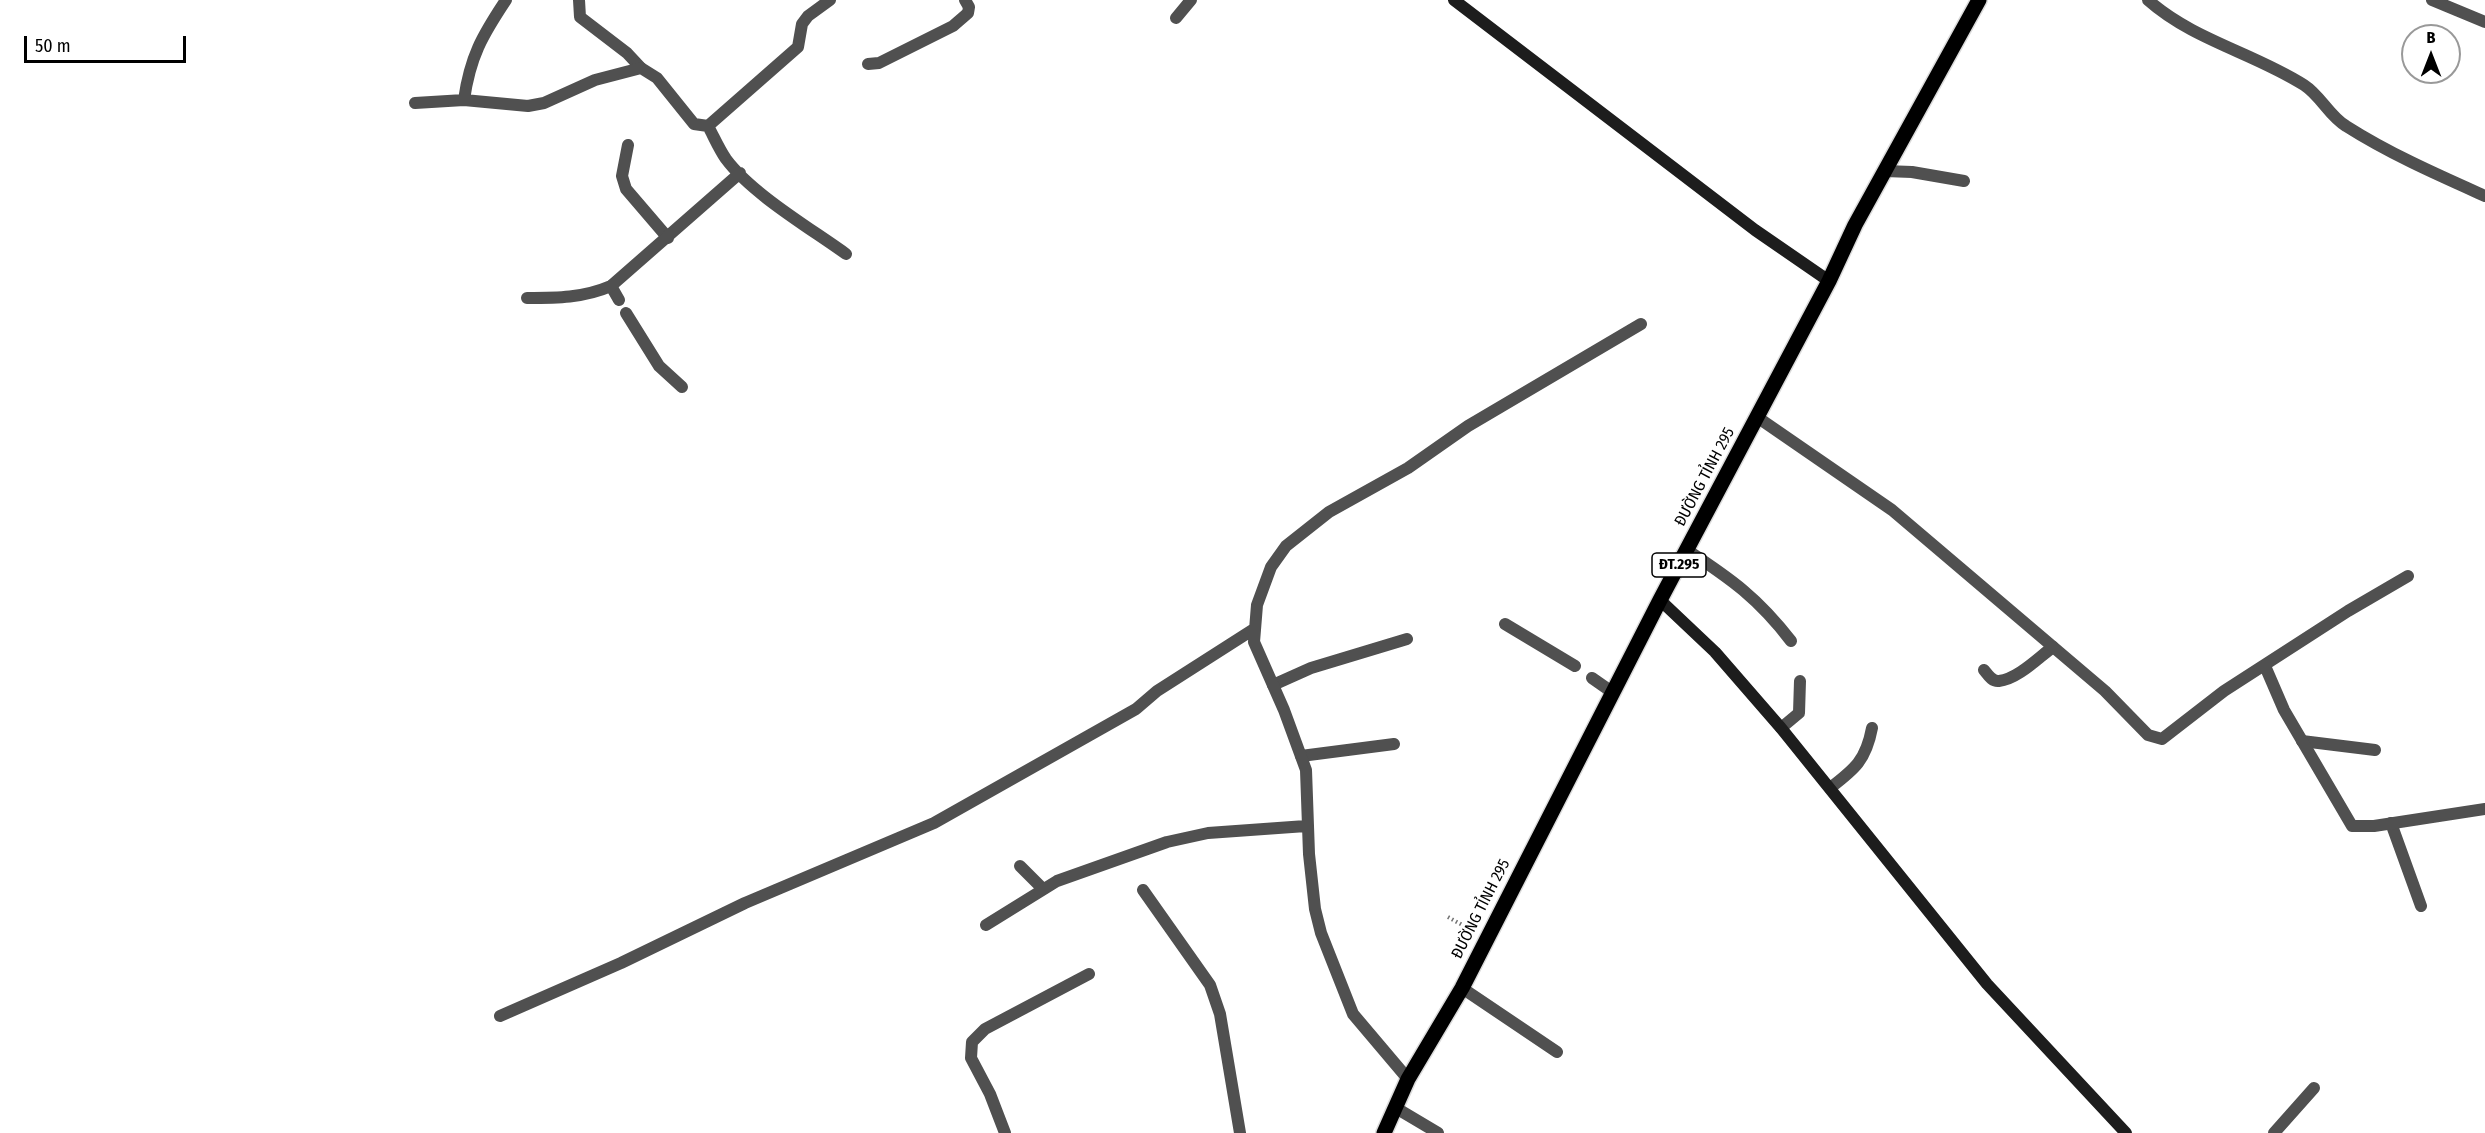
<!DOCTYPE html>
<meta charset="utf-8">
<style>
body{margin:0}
#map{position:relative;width:2485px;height:1133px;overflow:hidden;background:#fff;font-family:"Fira Sans Condensed",sans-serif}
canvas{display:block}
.north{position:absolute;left:2401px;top:24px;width:60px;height:60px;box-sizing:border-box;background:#fff;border:2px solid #999;border-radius:50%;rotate:0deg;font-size:16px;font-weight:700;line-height:24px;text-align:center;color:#000}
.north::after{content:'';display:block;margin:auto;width:21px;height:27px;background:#000;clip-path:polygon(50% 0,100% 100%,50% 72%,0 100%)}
.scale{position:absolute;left:24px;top:36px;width:162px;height:27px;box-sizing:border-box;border:3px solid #000;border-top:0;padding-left:8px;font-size:18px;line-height:21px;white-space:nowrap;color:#000;-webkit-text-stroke:4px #fff;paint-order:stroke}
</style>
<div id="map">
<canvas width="2485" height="1133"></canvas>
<div class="north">B</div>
<div class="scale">50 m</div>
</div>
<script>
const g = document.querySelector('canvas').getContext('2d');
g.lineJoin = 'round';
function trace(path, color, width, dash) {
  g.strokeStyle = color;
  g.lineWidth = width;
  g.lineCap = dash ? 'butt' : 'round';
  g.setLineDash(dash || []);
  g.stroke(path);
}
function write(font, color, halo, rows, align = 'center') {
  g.font = font + ' "Fira Sans Condensed",sans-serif';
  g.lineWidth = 6;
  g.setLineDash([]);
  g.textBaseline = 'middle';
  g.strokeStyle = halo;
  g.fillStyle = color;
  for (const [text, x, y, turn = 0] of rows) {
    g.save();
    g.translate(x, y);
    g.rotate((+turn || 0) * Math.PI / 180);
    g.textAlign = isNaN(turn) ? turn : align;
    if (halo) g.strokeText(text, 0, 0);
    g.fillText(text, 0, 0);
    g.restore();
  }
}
const primary = new Path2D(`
 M1384 1133 1408 1079 1462 988 1660 600 1829 281 1855 225 1979 0`);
trace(primary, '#dbdbdb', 18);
trace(new Path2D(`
 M1448 917 1473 931`), '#727272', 4, [1.5, 3]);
trace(new Path2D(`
 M579 0 580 17 627 53 641 68
 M1176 18 1191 0
 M868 64 879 63 953 26 968 13 969 7 965 0
 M628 145 622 176 626 189 668 238
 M1885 171 1912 172 1964 181
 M611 286 619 300
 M626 313 659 366 682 387
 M1687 550C1731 579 1758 598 1791 641
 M1505 624 1575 666
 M1984 670C1988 675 1992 682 1999 681 2018 679 2039 657 2053 647
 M1592 678 1612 692
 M1273 685 1311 668 1407 639
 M1781 728 1799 713 1800 681
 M2302 741 2375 750
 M1301 756 1394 744
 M1830 788C1855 769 1866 760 1872 728
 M2391 823 2421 906
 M1020 866 1043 889
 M1462 988 1557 1052
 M2274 1133 2314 1088`), '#505050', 12);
trace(new Path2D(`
 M2148 0C2193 40 2254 53 2304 85 2321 96 2329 116 2346 126 2390 154 2438 175 2485 196
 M2432 0 2485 22
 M464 100C470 57 482 36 506 0
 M415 103 464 100 528 106 544 103 595 80 641 68 657 78 694 124 708 126 798 47 802 24 808 16 830 0
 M708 126C714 137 719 149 726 159 752 194 810 228 846 254
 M527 298C557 298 583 298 611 286L740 173
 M1757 417 1892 510 2105 691 2148 735 2162 739 2224 691 2348 611 2408 576
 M2265 666 2284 710 2352 826H2374L2485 809
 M1143 890 1210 985 1220 1014 1240 1133
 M986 925 1057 881 1167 842 1208 833 1306 826
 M500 1016 621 963 745 903 934 823 1136 709 1157 691 1254 629
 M1408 1079 1353 1014 1321 933 1315 909 1309 854 1306 770 1284 710 1254 642 1257 605 1271 567 1286 546 1329 512 1408 468 1468 426 1641 324
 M1396 1108 1438 1133
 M1005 1133 990 1094 971 1058 972 1042 985 1029 1089 974`), '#505050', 12);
trace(new Path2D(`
 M1454 0 1755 230 1829 281
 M1660 600 1715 652 1781 728 1987 984 2126 1133`), '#1d1d1d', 12);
trace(primary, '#000', 15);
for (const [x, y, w] of [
 [1679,565,54]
]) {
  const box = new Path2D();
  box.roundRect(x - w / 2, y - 12, w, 24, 4.5);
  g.fillStyle = '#fff';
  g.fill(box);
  trace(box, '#000', 1.5);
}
write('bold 15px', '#000', null, [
 ["ĐT.295",1679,565]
]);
write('16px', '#000', '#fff', [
 ["ĐƯỜNG TỈNH 295",1705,477,-62],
 ["ĐƯỜNG TỈNH 295",1481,909,-63]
]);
</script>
